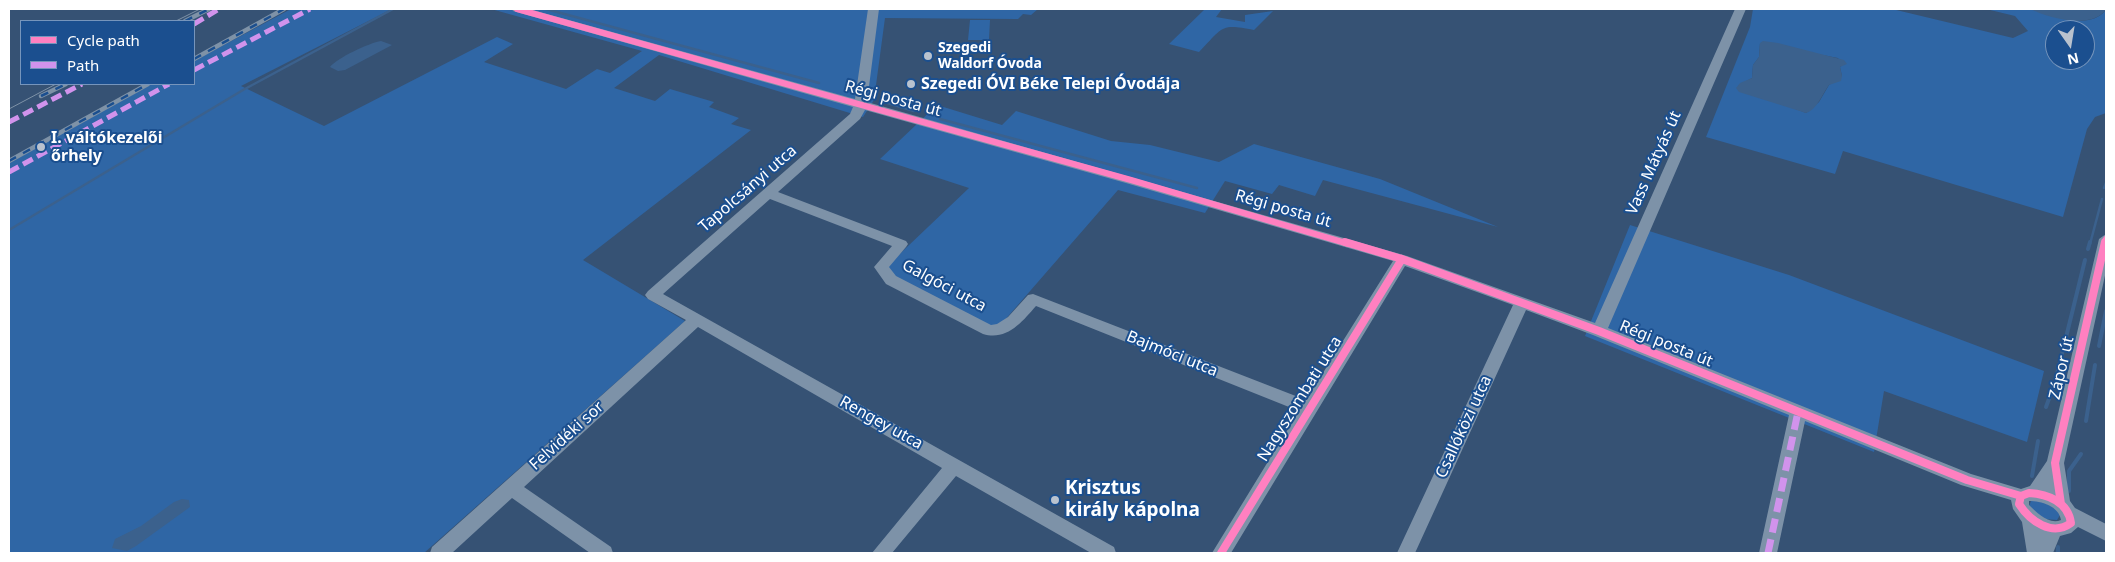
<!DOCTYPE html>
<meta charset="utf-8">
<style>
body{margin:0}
#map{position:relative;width:2115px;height:562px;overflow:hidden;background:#365274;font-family:"Noto Sans",sans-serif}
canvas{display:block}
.frame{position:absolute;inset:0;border:10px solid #fff;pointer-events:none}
.legend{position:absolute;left:20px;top:20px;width:175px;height:65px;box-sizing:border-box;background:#1b4f8f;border:1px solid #7695bc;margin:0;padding:6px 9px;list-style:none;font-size:15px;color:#fff}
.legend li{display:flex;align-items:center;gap:10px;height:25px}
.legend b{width:25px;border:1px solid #7695bc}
.north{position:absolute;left:2045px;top:20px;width:50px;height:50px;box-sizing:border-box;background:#1b4f8f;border:1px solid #7695bc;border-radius:50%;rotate:167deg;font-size:14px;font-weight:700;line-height:20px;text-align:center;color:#fff}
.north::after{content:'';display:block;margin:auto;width:18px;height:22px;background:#b9c2ce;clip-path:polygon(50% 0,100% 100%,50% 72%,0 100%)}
</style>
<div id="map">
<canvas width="2115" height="562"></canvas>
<div class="frame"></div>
<ul class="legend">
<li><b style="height:6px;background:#ff80c0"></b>Cycle path</li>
<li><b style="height:6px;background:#d193ec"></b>Path</li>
</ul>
<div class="north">N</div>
</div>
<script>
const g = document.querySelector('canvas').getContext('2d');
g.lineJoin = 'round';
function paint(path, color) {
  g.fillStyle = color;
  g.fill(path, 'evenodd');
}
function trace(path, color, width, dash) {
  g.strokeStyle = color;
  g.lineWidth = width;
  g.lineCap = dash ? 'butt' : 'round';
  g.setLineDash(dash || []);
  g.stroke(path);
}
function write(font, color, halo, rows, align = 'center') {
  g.font = font + ' "Noto Sans",sans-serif';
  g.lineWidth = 4;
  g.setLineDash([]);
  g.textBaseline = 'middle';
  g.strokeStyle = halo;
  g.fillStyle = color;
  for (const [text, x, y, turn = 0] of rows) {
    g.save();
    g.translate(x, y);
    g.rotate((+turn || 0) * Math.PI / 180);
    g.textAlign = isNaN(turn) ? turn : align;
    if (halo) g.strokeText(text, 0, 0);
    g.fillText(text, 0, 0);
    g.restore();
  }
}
paint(new Path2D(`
 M291 9H392L241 86 324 126 497 37 513 44 484 62 566 89 597 69 610 73 642 51 491 9H1038L1031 15 1023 14 1018 19 885 18 874 100 863 117 659 55 614 88 655 101 670 89 714 102 709 107 739 118 731 124 751 130 583 260 685 321 424 553H9V163L152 84H194V61Z
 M1205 9H1222L1216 17 1245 22V15L1273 11 1254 30C1219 23 1223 28 1199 52L1169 44Z
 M1753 9H1892L2013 38 2028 31 2015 16 1986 9C2000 9 2015 7 2029 9 2051 12 2087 33 2106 10V113L2095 117 2087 129 2063 217 1843 151 1835 174 1706 137 1750 27ZM2055 30H2085V60H2055ZM1760 43 1838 58 1842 65 1840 67 1842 76 1829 85 1819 102 1806 113 1738 86 1752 78 1753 65 1759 57Z
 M970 20H990L989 40H968Z
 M937 105 1002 125 1016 111 1111 141 1150 145 1219 162 1254 144 1380 179 1498 227 1323 180 1315 196 1279 185 1272 194 1225 181 1205 213 1118 190 997 329 894 280 886 267 969 188 880 159Z
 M1630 225 1789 275 2044 371 2027 442 1884 391 1874 452 1585 336Z
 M2039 500 2055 508 2060 515 2057 520 2043 519 2029 506 2031 501Z`), '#2f66a5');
paint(new Path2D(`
 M2030 9H2106V10C2089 30 2050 18 2030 9Z
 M381 41 392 45 345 70 338 71 330 67C337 58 369 43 381 41Z
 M1763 41 1778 43 1844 60 1847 64 1840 67 1842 76 1841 81 1829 85C1822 94 1817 110 1806 113L1739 92 1736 88 1740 83 1752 78 1753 65 1759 57 1760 43Z
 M182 499 189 500 190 507 136 546 127 551 112 548 115 539 141 526 174 502Z`), '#3b618d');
trace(new Path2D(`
 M546 9 819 83
 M884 102 914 111
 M940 119 1197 188
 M2104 188 2106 183
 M9 230 243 90 393 9
 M2090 244 2102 199`), '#3b618d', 2.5);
trace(new Path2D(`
 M2088 249 2090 242
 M2099 346 2106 311
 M2057 374 2085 260
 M2046 407 2054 385
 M2086 421 2095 365
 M2032 476 2038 441
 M2069 491V471L2081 454
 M2058 547V553`), '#3b618d', 4);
paint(new Path2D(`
 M512 9H529L855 99 868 9H879L867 102 1407 256 1595 323 1735 9H1746L1608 328 1971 474 2021 489 2030 486 2047 461 2099 239 2106 234V271L2064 463 2070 501 2075 508 2106 524V541L2078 527 2071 533 2060 536 2053 553H2027L2022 522 2013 509 2011 500 1961 485 1805 421 1777 553H1759L1789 415 1593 335 1526 310 1415 553H1397L1513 305 1405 266 1231 553H1212L1299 411 1036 306C1022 322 1007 341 983 334L886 284 874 267 892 246 770 199 663 294 1114 547 1116 553H1091L956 476 892 553H872L942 468 698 327 524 487 611 547 613 553H590L512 498 452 553H430L432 547 686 320 648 299 645 295 648 291 850 114 853 107 513 11ZM865 110 1126 183 1393 261 1306 400 1033 294 1028 295 1008 317 997 324 991 325 896 276 889 267 906 247 908 244 906 241 778 192 860 119ZM2029 501C2041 501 2059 506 2061 520 2049 525 2037 513 2029 505Z`), '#7d92a8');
trace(new Path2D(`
 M176 21 200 9
 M9 109 56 84`), '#7e92a7', 1);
const rail = new Path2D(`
 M185 21 209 9
 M194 59 284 9
 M41 96 66 84
 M9 161 148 84`);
trace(rail, '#7e92a7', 4.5);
trace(rail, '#1b4f8f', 2.5, [8]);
trace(new Path2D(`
 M194 24 219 9
 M194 70 310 9
 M9 122 82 84
 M9 172 169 84`), '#d193ec', 5, [11, 5]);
trace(new Path2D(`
 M1768 553 1798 412`), '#d193ec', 7, [14, 7]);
trace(new Path2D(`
 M517 9 1131 180 1349 244
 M2105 244 2106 239`), '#ff80c0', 6);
trace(new Path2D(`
 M1345 242 1402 259 1599 331 1967 480 2021 496
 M2029 493C2048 494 2068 502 2071 523 2052 537 2030 521 2019 504L2021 496Z
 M2061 504 2055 463 2105 242
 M1221 553 1402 259`), '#ff80c0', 8);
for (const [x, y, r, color] of [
 [928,56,5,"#b9c2ce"],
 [911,84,5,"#b9c2ce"],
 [41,147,5,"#b9c2ce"],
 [1055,500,5,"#b9c2ce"]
]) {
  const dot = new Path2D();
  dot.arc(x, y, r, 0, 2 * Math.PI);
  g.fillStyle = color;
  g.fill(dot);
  trace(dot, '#1b4f8f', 2);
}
write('bold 14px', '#fff', '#1b4f8f', [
 ["Szegedi",938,48],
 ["Waldorf Óvoda",938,64]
], 'left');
write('bold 16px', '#fff', '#1b4f8f', [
 ["Szegedi ÓVI Béke Telepi Óvodája",921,84],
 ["I. váltókezelői",51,138],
 ["őrhely",51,156]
], 'left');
write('16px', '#fff', '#1b4f8f', [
 ["Régi posta út",893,99,15],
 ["Vass Mátyás út",1654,163,-66],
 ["Tapolcsányi utca",748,189,-41],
 ["Régi posta út",1283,209,16],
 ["Galgóci utca",944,286,28],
 ["Régi posta út",1666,344,22],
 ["Bajmóci utca",1172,354,22],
 ["Zápor út",2062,368,-77],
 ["Nagyszombati utca",1300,399,-58],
 ["Rengey utca",881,423,29],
 ["Csallóközi utca",1464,427,-65],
 ["Felvidéki sor",567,436,-42]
]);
write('bold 19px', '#fff', '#1b4f8f', [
 ["Krisztus",1065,489],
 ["király kápolna",1065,511]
], 'left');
</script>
